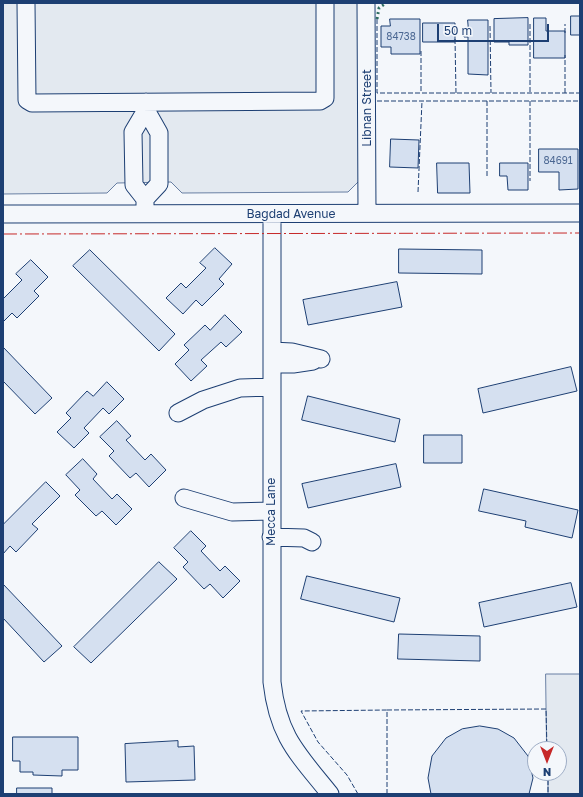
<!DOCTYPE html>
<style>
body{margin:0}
#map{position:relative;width:583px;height:797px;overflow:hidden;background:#f4f7fb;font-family:"Golos Text",sans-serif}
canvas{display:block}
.frame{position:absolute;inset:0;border:4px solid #1d3f73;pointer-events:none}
.north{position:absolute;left:527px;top:741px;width:40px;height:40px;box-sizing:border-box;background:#f4f7fb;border:1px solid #9eadc5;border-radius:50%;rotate:180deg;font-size:11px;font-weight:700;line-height:16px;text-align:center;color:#1d3f73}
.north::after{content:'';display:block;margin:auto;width:14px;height:18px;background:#c62828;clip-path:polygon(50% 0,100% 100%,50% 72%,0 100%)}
.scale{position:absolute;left:437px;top:24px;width:112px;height:18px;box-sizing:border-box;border:2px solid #1d3f73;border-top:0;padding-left:5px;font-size:12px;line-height:14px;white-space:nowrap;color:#1d3f73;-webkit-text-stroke:3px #f4f7fb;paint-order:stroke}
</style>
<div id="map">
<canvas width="583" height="797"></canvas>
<div class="frame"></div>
<div class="north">N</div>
<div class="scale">50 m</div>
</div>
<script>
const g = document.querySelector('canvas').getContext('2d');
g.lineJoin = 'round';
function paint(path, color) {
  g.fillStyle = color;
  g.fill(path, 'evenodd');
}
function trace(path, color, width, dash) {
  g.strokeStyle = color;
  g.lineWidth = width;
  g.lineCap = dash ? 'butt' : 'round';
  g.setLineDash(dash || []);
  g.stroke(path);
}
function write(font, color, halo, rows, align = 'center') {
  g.font = font + ' "Golos Text",sans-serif';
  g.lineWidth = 3;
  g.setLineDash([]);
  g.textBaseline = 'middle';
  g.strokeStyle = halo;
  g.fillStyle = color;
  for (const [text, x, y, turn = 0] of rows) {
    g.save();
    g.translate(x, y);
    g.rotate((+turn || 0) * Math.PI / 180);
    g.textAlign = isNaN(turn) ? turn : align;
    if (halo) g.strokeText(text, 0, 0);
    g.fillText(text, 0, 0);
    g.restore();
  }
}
const green = new Path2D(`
 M3 3H362L361 179 348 192 182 193 171 182 117 183 107 193 3 194Z
 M546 674H580V794H548V773H559V749H547Z`);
paint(green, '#e3e9f0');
trace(green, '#687fa3', 1);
const building = new Path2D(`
 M571 16H580V35H571Z
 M528 18V45H509V42H494V19Z
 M534 18H546V31H565V58H534Z
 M390 19H420V54H391V47H381V26H390Z
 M468 20H488V75L468 74V37H464V29H468Z
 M423 23H455V42H423Z
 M391 139 419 140 418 168 390 167Z
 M539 149H578V189L559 190V172H539Z
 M437 163H469L470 193H438Z
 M500 163H528V190H508L507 176H500Z
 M215 248 232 264 219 279 224 284 202 306 196 300 183 314 166 298 181 283 186 288 206 268 200 263Z
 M399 249 482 250V274L399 273Z
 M90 250 175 334 159 351 73 266Z
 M31 260 48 277 34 291 39 296 17 318 12 313 3 322V299L22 280 16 274Z
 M397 282 402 307 308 325 303 300Z
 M225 315 242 332 226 347 221 342 201 360 207 366 191 381 175 364 189 350 184 345 205 325 210 330Z
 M3 347 52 398 35 414 3 381Z
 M571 367 577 391 483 413 478 389Z
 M107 382 124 399 109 414 103 408 84 428 89 433 74 448 57 432 71 418 66 413 87 391 93 396Z
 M308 396 400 419 395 442 302 420Z
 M117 421 131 436 126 440 145 460 151 454 166 470 149 487 136 473 130 478 109 456 114 451 100 437Z
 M424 435H462V463H424Z
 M83 459 97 474 93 479 112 499 117 494 132 509 116 525 102 511 96 516 75 495 80 490 66 475Z
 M396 464 401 487 308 508 302 484Z
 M46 482 60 496 32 524 38 529 16 552 10 546 3 554V525Z
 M484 489 578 510 572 538 525 527 526 521 479 511Z
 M191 531 206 546 201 551 220 571 225 566 240 581 223 598 210 584 204 589 183 567 188 562 174 548Z
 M159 562 177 579 91 663 74 647Z
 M307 576 400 598 394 622 301 599Z
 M571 583 577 607 484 627 479 603Z
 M3 584 62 646 44 662 3 618Z
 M399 634 480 636V661L398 659Z
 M480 726 498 729 514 738 528 756 533 778 529 794H431L428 778 432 756 446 738 462 729Z
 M13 737H78V770H62V776L33 775V772H20V761H13Z
 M178 741V747L194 746 195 780 126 782 125 744Z
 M17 788H52V794H17Z`);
paint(building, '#d5e0f0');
trace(building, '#1d3f73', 1);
const minor = new Path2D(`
 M26 3 27 100 32 103 320 101 325 98V3
 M366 3 367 213
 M145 199 159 184V133L146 110V102
 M3 214 580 213
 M145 214V199L134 185 133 132 146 110
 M272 214V682C278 736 297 753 330 794
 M272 351 292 352 321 359
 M272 364H293L313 361
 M178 413 203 400 240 388 272 387
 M184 498 232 512 271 511
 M271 537 304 538 312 542`);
trace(minor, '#1d3f73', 19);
trace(minor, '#f4f7fb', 17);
trace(new Path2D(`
 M377 19 379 8 386 3`), '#2c6c60', 3, [2, 3]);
trace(new Path2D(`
 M377 19V93H580
 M530 24V93
 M490 26 491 93
 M565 33V24
 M455 39 456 93
 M421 51V93
 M565 93V55
 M377 101H580
 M487 101V177
 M530 101V181
 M418 192 422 101
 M548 773V794
 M358 794 347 775 318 742 301 711 387 710
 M387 794V710L546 709 547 749`), '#1d3f73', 1, [5, 2]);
trace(new Path2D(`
 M3 234 580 233`), '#c62828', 1, [14, 3, 2, 3]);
write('10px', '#4b6792', null, [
 ["84738",401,37],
 ["84691",558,161]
]);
write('12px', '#1d3f73', '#f4f7fb', [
 ["Libnan Street",367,108,-90],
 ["Bagdad Avenue",291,214],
 ["Mecca Lane",271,512,-90]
]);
</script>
